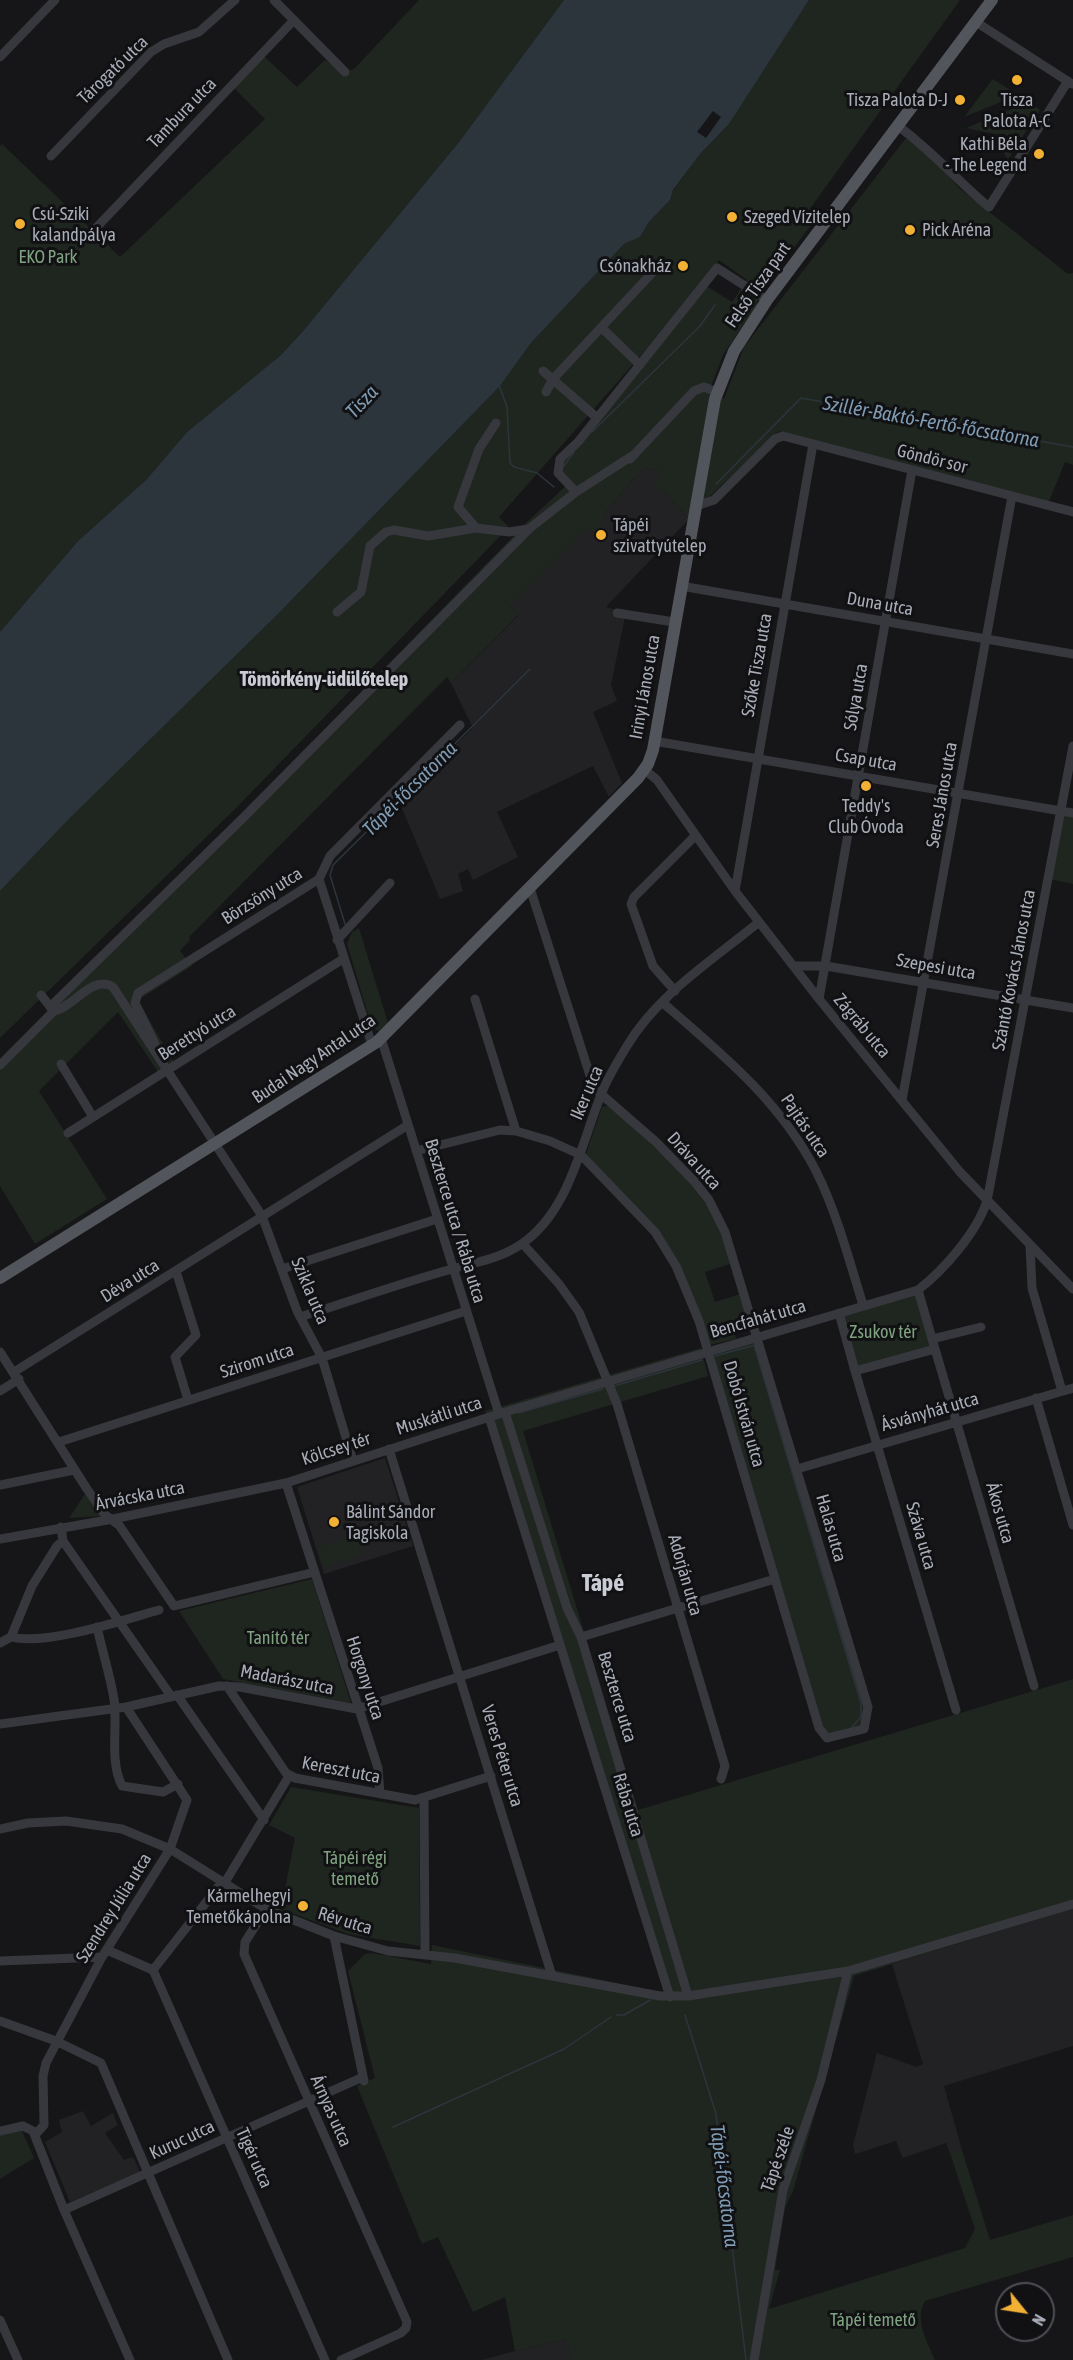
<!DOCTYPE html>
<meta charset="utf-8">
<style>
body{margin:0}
#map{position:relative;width:1073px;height:2360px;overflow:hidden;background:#161618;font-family:"Asap Condensed",sans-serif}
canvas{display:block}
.north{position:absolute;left:995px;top:2282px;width:60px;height:60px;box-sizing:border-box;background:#111113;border:2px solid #4d4f55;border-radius:50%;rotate:120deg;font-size:16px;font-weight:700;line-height:24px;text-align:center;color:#a8adb8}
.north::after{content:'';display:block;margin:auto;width:21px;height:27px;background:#f2b134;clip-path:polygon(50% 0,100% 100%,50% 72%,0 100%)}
</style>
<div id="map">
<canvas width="1073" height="2360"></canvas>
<div class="north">N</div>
</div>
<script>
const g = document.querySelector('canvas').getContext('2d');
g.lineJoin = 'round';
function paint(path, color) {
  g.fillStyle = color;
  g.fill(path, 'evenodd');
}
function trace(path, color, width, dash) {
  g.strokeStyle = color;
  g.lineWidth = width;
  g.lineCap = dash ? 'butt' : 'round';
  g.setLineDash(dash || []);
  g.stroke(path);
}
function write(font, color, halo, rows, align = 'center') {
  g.font = font + ' "Asap Condensed",sans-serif';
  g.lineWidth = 6;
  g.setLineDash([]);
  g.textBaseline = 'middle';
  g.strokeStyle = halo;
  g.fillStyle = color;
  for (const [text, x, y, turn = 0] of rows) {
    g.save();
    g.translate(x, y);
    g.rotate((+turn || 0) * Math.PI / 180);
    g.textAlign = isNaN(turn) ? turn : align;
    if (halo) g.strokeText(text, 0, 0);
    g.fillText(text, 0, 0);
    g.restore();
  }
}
paint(new Path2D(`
 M646 468 660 471 664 491 689 519 606 607 613 609 612 615 625 617 611 685 617 701 593 712 622 783 609 797 593 766 497 812 518 857 473 880 468 869 458 874 463 891 440 899 399 801 473 728 451 683 518 616 510 607 589 528 594 533 605 521 602 517 632 480Z
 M385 1458 413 1546 324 1574 297 1487Z
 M1073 1908V2046L944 2086 962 2150 950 2153 946 2143 903 2158 896 2141 855 2154 853 2145 877 2053 917 2067 923 2064 892 1964Z
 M83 2111 91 2126 113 2113 118 2125 105 2133 124 2160 133 2157 140 2172 70 2202 45 2142 62 2132 59 2120Z
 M565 2339 572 2360H482L515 2351Z`), '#222225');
paint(new Path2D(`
 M419 0H564L459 142 303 331 281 355 187 432 147 479 78 541 0 632V146L2 144 120 257 265 119 233 87 264 56 297 87 325 60 348 71 354 69Z
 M809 0H960L807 213 815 220 761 291 756 306 723 355 709 392 724 399 744 347 906 138 936 161 959 188 1068 274 1073 273V465L1065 462 1048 504 779 431 708 498 689 519 664 491 656 490 659 471 646 468 632 480 602 517 606 521 594 533 588 529 510 607 518 615 451 683 447 677 189 937 190 940 180 951 192 966 138 1000 174 1063 158 1072 118 1012 39 1091 107 1199 35 1244 0 1186V1062L528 521 568 484 558 467 705 285 732 302 747 280 719 260 671 321 499 517 509 527 237 807 0 1038V891L70 818 277 615 500 386 531 343 624 244 640 237 649 222 670 200 673 191 701 153 729 124Z
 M993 79 1018 95 964 117 992 80Z
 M1029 102 1040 110 1008 159 1004 154 1013 140 1003 133 1000 135 966 128Z
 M1062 811 1073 813V884L1049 879Z
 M359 928 388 1023 379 1031 372 1028 347 944 352 932Z
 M607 1106 615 1110 690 1180 717 1220 733 1263 705 1272 715 1302 744 1293 752 1321 733 1326 736 1339 709 1345 678 1265 586 1154 602 1107Z
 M918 1290 935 1349 855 1371 839 1313Z
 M757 1341 867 1708 864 1726 833 1736 825 1733 712 1353Z
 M701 1348 708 1376 523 1431 638 1810 1073 1679V1908L854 1976 793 2191 785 2208 775 2270H780L769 2309 965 2248 975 2229 950 2153 962 2150 990 2240 1073 2215V2257L925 2301C914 2320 927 2341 935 2360H572L565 2339 515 2351 505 2297 473 2312 438 2237 422 2244 357 2086 375 2078 348 1971 365 1954 372 1953 431 1964 432 1945 666 1993 485 1411Z
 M85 1494 101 1516 69 1518Z
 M356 1534 362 1555 324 1567 318 1547Z
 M312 1579 351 1703 223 1679 179 1611Z
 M291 1787 419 1808 420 1946 348 1934 281 1909 295 1838 269 1825Z
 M22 2131 34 2158 0 2179V2135Z`), '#1e261f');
paint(new Path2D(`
 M564 0H809L729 124 701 153 673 190 670 200 649 222 640 237 624 244 531 343 500 386 277 615 70 818 0 891V632L78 541 147 479 187 432 281 355 303 331 459 142Z`), '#2c353c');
paint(new Path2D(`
 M713 111 721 117 706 138 697 132Z`), '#161618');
trace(new Path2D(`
 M499 385 507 407 510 463 514 467 537 473 554 487
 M592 432 700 326 715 305
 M563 467 574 452
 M716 484 801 398 1073 447
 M345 924 330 875 333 865 530 669
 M754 1345 861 1703V1717L851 1728
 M715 1356 755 1345
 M614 1386 702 1360
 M518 1413 603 1389
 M616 2015H624L650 2000
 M685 2015 716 2114 746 2360
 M393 2127 564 2049 611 2017`), '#2c353c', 1.5);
trace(new Path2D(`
 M274 0 345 72
 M976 22 1072 84
 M0 57 55 0
 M898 126C931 150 958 181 989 207L1068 81
 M51 156 151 52 164 44 199 32 235 0
 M95 229 294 20
 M602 328 640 365
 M543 371 596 417
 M546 392 553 379 652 273
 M630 459 694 391 704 387 717 392
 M576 492 558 473 560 459 578 442 717 268 767 300
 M696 506 714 500 775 439 783 436 1073 512
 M476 528 458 507 479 449 496 423
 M681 586 1073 654
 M337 612 361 592 370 546 386 532 394 530 428 536 476 528 509 532 528 529
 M617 613 674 622
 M654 741 1073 813
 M644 769 657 780 735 891 819 999 960 1172 1073 1289
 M319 879 372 1045
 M735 891 813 444
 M337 940 390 883
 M794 966H826L1073 1008
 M675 991 653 966 631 904 634 897 695 836
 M41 995 52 1009
 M475 999 516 1131
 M819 999 912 470
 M663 1003C721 1053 780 1101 816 1171 837 1213 849 1260 863 1305
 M50 1007 243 818 530 528 576 492 635 454
 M381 1038 499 1414
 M155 1044 135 1003 138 993 319 879 330 856 460 725
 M61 1064 93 1117
 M0 1065 54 1011C73 1008 92 974 113 987L262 1216 297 1311 322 1358 353 1461
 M902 1100 1012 496
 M68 1133 343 959
 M416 1151 500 1130 516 1131 550 1141 581 1155 655 1232 676 1266 699 1321 819 1728 827 1738 864 1729 868 1707 725 1232 709 1200 694 1181 656 1142 594 1088 530 888
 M523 1244 559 1284 579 1312 617 1404 725 1766 721 1779
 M1030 1245 1032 1288 1062 1391
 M282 1269 437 1219
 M176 1271 196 1335 175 1357 188 1400
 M839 1313 855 1371 935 1349 918 1290
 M300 1317C351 1301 401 1283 452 1269 476 1262 499 1259 520 1245 569 1213 581 1144 601 1095 607 1078 618 1061 627 1046 657 995 714 959 759 922
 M932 1339 981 1327
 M935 1349 1034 1686
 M0 1352 87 1489 105 1515 119 1525 174 1606 315 1572
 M855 1371 956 1710
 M14 1372 408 1125
 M0 1391 19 1379
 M1036 1398 1073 1525
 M505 1412 567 1608 581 1637 688 1996
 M489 1417 670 1997
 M59 1442 466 1311
 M389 1449 552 1976
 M797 1469 1073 1388
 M286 1483 378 1768 380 1794
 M0 1485 74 1470
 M61 1527 63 1541 171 1696
 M0 1539 113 1519 286 1483 505 1412 918 1290C944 1270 977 1232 987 1201L1073 746
 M97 1627C102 1650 110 1675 114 1699 118 1727 109 1760 122 1786L163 1792 178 1784
 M11 1637C46 1646 123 1620 159 1610
 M581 1637 775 1579
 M0 1643 11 1637 32 1586 57 1546 63 1541
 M227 1686 286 1773 295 1778 415 1800 491 1776
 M177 1695 264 1820
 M0 1724 126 1707 219 1686 240 1687 357 1709 560 1645
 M424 1799 425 1955
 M0 1829 28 1823 66 1821 122 1829 170 1849 266 1909 334 1936 388 1951 455 1958 660 1996H688L848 1971 1073 1904
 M222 1882 153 1970 325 2360
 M224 1884 289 1776
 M266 1909 245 1942 244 1954 407 2322 406 2328 401 2333 341 2360
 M334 1936 364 2081
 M107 1950 153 1970
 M0 1961 102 1957
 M0 2021 56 2041 101 2063 228 2360
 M0 2131 23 2126 33 2131 64 2210 363 2077
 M35 2135 44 2125 43 2076 46 2063 102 1957 170 1849 187 1800 126 1707
 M64 2210 130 2360
 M0 2320 18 2360
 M754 2360 783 2190 821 2080 848 1971`), '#37383d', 9);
trace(new Path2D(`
 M0 1278 377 1042 638 778 648 764 653 750 715 399 734 351 767 300 992 0`), '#53555c', 12);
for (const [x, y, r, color] of [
 [1017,80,6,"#f2b134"],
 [960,100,6,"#f2b134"],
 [1039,154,6,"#f2b134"],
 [732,217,6,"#f2b134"],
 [20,224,6,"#f2b134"],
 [910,230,6,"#f2b134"],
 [683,266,6,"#f2b134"],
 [601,535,6,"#f2b134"],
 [866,786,6,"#f2b134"],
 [334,1522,6,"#f2b134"],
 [303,1906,6,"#f2b134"]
]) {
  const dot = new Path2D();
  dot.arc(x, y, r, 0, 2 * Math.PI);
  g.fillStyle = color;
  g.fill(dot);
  trace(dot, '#111113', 2);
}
write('18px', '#a8adb8', '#111113', [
 ["Tárogató utca",113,70,-44],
 ["Tambura utca",182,113,-46],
 ["Felső Tisza part",758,285,-55],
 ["Göndör sor",932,459,14],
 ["Duna utca",880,604,10],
 ["Szőke Tisza utca",757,665,-80],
 ["Irinyi János utca",645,687,-80],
 ["Sólya utca",856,697,-80],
 ["Csap utca",866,760,10],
 ["Seres János utca",942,795,-80],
 ["Börzsöny utca",262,896,-32],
 ["Szepesi utca",936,967,10],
 ["Szántó Kovács János utca",1014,970,-79],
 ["Zágráb utca",862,1026,50],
 ["Berettyó utca",197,1033,-32],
 ["Budai Nagy Antal utca",314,1059,-34],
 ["Iker utca",587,1093,-67],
 ["Pajtás utca",805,1126,56],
 ["Dráva utca",694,1161,48],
 ["Beszterce utca / Rába utca",455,1221,73],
 ["Déva utca",130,1281,-32],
 ["Szikla utca",310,1291,67],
 ["Bencfahát utca",758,1319,-16],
 ["Szirom utca",257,1361,-18],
 ["Ásványhát utca",930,1412,-16],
 ["Dobó István utca",744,1414,74],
 ["Muskátli utca",439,1416,-18],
 ["Kölcsey tér",336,1449,-18],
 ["Árvácska utca",140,1496,-11],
 ["Ákos utca",1000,1513,74],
 ["Halas utca",831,1528,74],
 ["Száva utca",921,1536,74],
 ["Adorján utca",685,1575,74],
 ["Horgony utca",365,1678,72],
 ["Madarász utca",287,1680,11],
 ["Beszterce utca",617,1697,73],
 ["Veres Péter utca",502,1756,73],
 ["Kereszt utca",341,1770,11],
 ["Rába utca",628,1805,73],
 ["Szendrey Júlia utca",114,1908,-58],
 ["Rév utca",345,1921,17],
 ["Árnyas utca",331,2111,66],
 ["Kuruc utca",182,2140,-25],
 ["Tigér utca",254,2158,66],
 ["Tápé széle",778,2159,-71]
]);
write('18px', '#a8adb8', '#111113', [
 ["Tisza Palota D-J",948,100,"right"],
 ["Tisza",1017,100,"center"],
 ["Palota A-C",1017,121,"center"],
 ["Kathi Béla",1027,144,"right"],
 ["- The Legend",1027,165,"right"],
 ["Csú-Sziki",32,214],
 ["kalandpálya",32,235],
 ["Szeged Vízitelep",744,217],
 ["Pick Aréna",922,230],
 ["Csónakház",671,266,"right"],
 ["Tápéi",613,525],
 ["szivattyútelep",613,546],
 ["Teddy's",866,806,"center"],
 ["Club Óvoda",866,827,"center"],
 ["Bálint Sándor",346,1512],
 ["Tagiskola",346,1533],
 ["Kármelhegyi",291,1896,"right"],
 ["Temetőkápolna",291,1917,"right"]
], 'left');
write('18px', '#7fa381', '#111113', [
 ["EKO Park",48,257],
 ["Zsukov tér",883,1332],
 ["Tanító tér",278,1638],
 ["Tápéi régi",355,1858],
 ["temető",355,1879],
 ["Tápéi temető",873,2320]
]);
write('italic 20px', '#7f9bb3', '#111113', [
 ["Tisza",362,402,-47],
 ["Szillér-Baktó-Fertő-főcsatorna",931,422,10],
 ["Tápéi-főcsatorna",410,789,-45],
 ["Tápéi-főcsatorna",724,2186,83]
]);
write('bold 20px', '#c9ccd4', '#111113', [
 ["Tömörkény-üdülőtelep",324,680]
]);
write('bold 24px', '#c9ccd4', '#111113', [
 ["Tápé",603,1583]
]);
</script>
